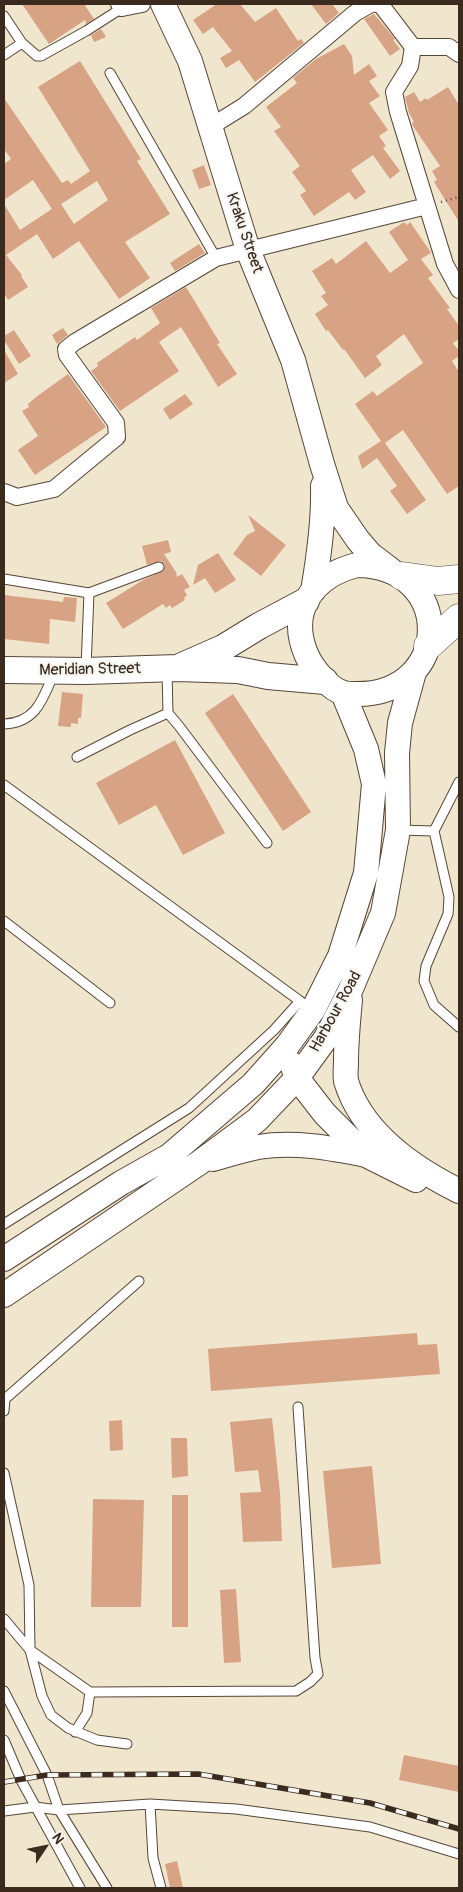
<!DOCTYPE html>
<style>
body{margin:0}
#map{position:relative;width:463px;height:1892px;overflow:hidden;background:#f0e5cd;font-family:Pangolin,sans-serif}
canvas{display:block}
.frame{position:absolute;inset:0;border:5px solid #3b2a1e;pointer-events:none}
.north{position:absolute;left:20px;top:1822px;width:50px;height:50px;-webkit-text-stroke:4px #f6f6f2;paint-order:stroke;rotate:56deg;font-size:14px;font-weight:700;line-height:20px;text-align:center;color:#3b2a1e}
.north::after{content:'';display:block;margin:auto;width:18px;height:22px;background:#3b2a1e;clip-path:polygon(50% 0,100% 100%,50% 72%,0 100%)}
</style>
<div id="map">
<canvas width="463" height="1892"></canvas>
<div class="frame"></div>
<div class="north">N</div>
</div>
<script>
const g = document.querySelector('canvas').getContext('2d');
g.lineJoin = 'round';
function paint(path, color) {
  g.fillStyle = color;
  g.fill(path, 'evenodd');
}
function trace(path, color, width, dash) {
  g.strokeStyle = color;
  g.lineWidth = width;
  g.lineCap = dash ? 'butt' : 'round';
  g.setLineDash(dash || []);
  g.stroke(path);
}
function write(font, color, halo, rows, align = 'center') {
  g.font = font + ' Pangolin,sans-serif';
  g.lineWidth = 4.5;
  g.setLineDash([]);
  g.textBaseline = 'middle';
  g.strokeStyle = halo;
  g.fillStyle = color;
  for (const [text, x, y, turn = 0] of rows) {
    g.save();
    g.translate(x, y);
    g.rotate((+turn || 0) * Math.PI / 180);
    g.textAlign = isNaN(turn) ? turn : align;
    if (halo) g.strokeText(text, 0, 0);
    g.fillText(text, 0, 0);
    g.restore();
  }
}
paint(new Path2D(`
 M22 4H84L94 19 86 24 85 20 49 44Z
 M217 4H240L255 22 276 8 298 41 301 39 304 43 255 82 239 60 226 68 220 58 232 51 213 27 203 34 193 20Z
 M311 4H332L339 13 326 24Z
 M374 14 395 39 393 40 400 49 390 56 364 19Z
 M101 29 106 37 94 42 91 35Z
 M344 44 352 56 354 75 369 64 377 76 369 81 380 96 369 103 388 130 379 136 386 146 383 148 400 171 390 179 373 155 351 170 366 192 355 200 349 192 314 216 300 195 306 191 292 172 300 166 274 131 281 127 266 107 297 83 293 78 316 59Z
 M80 61 141 159 137 161 170 214 125 242 150 278 119 299 79 241 53 259 37 234 6 255 22 275 21 276 28 287 8 300 4 293V204L20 230 52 209 33 180 4 200V164L11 159 4 149V98L62 183 68 180 71 184 90 171 38 87ZM97 181 108 200 74 224 61 204Z
 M448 87 459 105V222L434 182 437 180 432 171 440 166 413 126 412 123 414 122 409 113 405 97 414 92 420 102 426 98 427 100Z
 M204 165 211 185 199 189 192 170Z
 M404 222 407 225 410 222 430 251 431 253 421 259 433 275 428 278 450 308 447 309 459 326V339L453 343 459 351V356L452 361 459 372V486L447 494 403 430 385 443 426 500 407 514 390 491 397 486 377 458 362 469 358 456 381 441 355 404 373 391 377 396 423 363 404 334 376 356 382 365 365 378 344 349 343 350 328 330 326 331 315 314 328 305 321 296 326 293 312 271 332 258 336 264 366 241 390 273 408 260 389 232Z
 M199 244 205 253 175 271 170 263Z
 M186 287 220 343 217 344 237 374 218 387 181 327 159 342 179 371 120 411 91 371 98 366 97 363 135 337 137 340 160 323 151 308Z
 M63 328 68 335 57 344 52 335Z
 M14 330 31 356 19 364 4 340V336Z
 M4 350 18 374 4 383Z
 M68 374 106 427 35 475 18 450 38 436 22 411 29 407 28 404 36 397Z
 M185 394 193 404 170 420 163 409Z
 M248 515 286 545 261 576 233 554 247 535 255 531Z
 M168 540 171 552 164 554 176 572 177 577 182 574 190 587 184 590 187 595 184 598 185 600 172 608 170 605 166 608 163 604 123 629 106 603 143 580 163 571 165 565 161 561 147 565 142 546Z
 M218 553 236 580 215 593 205 578 193 585 198 565Z
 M4 595 63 602 64 597 77 598 75 622 50 619 49 644 4 639Z
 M62 692 83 694 81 718H78V724L71 723V727L58 726Z
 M233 694 311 812 283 831 205 713Z
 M175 740 225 833 183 855 156 805 119 825 96 783Z
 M417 1333 418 1345 437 1344 440 1374 211 1391 208 1349Z
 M272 1418 280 1493 282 1541 243 1542 240 1493 261 1492 258 1470 235 1472 230 1422Z
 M122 1420 123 1450 110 1451 109 1421Z
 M171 1438H187L188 1476 172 1478Z
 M372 1466 381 1564 332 1568 323 1471Z
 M172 1495H188V1627H172Z
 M93 1499 144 1500 141 1607H91Z
 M236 1589 241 1662 224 1663 220 1590Z
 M404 1755 459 1766V1792L399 1780Z
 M177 1861 183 1888H170L165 1864Z`), '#d8a385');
const lane = new Path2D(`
 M4 16 22 43 4 55
 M22 43 37 56H41L86 31 122 8
 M110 73 216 258
 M4 579 89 593 159 567
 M86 668 89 593
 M167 671 168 713
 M4 724C36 723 43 699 54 673
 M77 757 130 730 168 713 179 726 267 843
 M4 785 300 1001
 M398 830 434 831 459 782
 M434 831 449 897 448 914 426 966 424 981 434 1005 459 1027
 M4 921 110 1003
 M4 1224 189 1108 274 1030 300 1001 312 1010
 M4 1411 5 1399 139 1281
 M4 1473 29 1585 30 1650 42 1696 51 1715 68 1728 97 1740 127 1744
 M4 1619 30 1650 90 1692 296 1691 310 1682 318 1674 315 1658 298 1407
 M4 1691 47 1775 59 1810 107 1888
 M75 1732 87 1713 90 1692
 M4 1740 21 1780 80 1888
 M150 1804 153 1858 161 1888
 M4 1811 35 1807 59 1810 150 1804 236 1809 370 1827 459 1854`);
const street = new Path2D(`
 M119 4 122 8 142 4
 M376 4 381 5 413 47
 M459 54 449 47H413L410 66 394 92 398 112 445 264 459 290
 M210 127 244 106 355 13 371 4
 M4 492 17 497 54 489 117 437 116 423 67 355 66 349 75 342 216 258 427 206`);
const secondary = new Path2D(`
 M163 4 190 61 248 250 293 360 322 464 336 508 358 540 370 554 391 570
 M357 565C456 566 453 696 355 694 352 694 347 694 344 693 330 690 313 669 307 656 287 611 313 576 357 565Z
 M313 591C319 556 324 521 323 486
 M350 1000C348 1021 346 1041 346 1062 346 1068 345 1075 346 1081 362 1134 413 1168 459 1191
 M292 1064 297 1078 325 1114 366 1155 416 1180
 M213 1159C227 1155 243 1150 258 1147 294 1141 331 1148 366 1155
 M4 1259 121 1183 169 1156 253 1084 287 1046 313 1010 340 956 366 873 374 784 366 749 343 693
 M4 1295 199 1163 257 1120 297 1078 326 1038 350 991 383 913 398 830 397 753 400 723 414 672`);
const primary = new Path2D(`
 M182 666 223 648 259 626 306 601
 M4 670 86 671 177 668 238 670 268 676 325 681`);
const highway = new Path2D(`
 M402 576 438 581 459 579
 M428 646 459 618`);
trace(lane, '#564638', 11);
trace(street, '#564638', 18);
trace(secondary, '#564638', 26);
trace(primary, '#564638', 28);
trace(highway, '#564638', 29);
trace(new Path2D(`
 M441 202 459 197`), '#564638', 2.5, [1, 4]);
trace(lane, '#fff', 9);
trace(street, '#fff', 16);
trace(secondary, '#fff', 24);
trace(primary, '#fff', 26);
trace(highway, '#fff', 28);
const rail = new Path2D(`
 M4 1782 47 1775 198 1774 370 1803 459 1829`);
trace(rail, '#3b2a1e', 5.5);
trace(rail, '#f6f6f2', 4, [11]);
write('16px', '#3b2a1e', '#f6f6f2', [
 ["Kraku Street",244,233,71],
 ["Meridian Street",90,670,-1],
 ["Harbour Road",336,1012,-61]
]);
</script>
